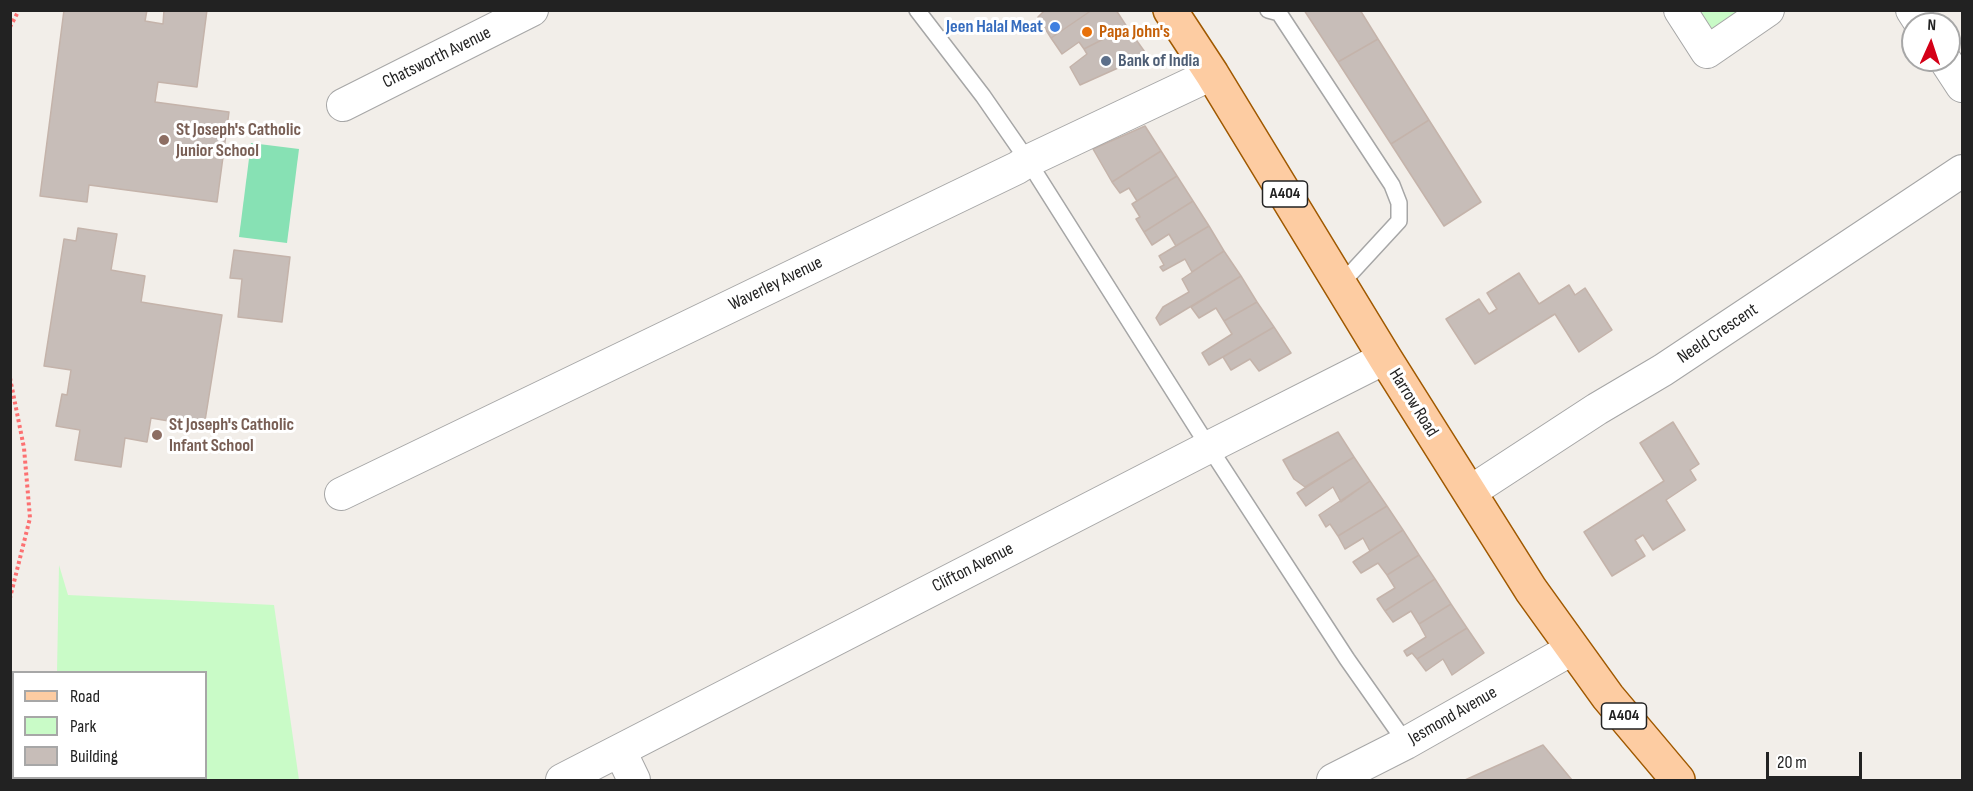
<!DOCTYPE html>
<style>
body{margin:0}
#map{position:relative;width:1973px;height:791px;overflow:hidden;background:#f2eee9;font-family:"Sofia Sans Condensed",sans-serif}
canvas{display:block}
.frame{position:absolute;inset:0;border:12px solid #222;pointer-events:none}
.legend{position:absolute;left:12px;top:671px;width:195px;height:108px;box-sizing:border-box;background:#fff;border:2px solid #a7a7a7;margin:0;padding:8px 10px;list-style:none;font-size:18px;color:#222}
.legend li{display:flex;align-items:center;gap:12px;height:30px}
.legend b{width:30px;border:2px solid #a7a7a7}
.north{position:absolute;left:1901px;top:12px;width:60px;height:60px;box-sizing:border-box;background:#fff;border:2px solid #a7a7a7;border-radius:50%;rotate:3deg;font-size:16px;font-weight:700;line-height:24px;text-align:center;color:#222}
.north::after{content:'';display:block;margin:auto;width:21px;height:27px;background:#d40017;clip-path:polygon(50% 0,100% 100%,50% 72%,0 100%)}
.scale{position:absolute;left:1766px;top:752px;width:96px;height:27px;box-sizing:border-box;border:3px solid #222;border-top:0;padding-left:8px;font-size:18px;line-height:21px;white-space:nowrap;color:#222;-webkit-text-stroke:4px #fff;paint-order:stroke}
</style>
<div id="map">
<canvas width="1973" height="791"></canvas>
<div class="frame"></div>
<ul class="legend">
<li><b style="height:8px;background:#fdcca2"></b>Road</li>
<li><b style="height:16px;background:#c9fbc7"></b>Park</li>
<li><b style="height:16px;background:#c7bdb8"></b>Building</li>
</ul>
<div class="north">N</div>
<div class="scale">20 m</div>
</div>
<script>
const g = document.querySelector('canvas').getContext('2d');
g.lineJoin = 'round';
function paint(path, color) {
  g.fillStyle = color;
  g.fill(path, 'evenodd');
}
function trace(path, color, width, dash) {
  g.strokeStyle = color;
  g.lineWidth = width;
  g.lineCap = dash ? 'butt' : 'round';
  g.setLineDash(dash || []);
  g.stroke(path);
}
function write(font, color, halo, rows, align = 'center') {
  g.font = font + ' "Sofia Sans Condensed",sans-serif';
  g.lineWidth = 6;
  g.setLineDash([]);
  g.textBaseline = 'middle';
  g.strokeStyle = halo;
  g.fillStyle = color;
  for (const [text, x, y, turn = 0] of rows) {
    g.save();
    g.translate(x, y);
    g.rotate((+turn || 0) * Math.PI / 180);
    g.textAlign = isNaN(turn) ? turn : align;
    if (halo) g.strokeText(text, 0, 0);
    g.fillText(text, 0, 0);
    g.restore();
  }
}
paint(new Path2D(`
 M1692 11H1750L1709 37Z
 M59 565 68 595 274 605 299 780H55V778H206V672H57Z`), '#c9fbc7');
paint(new Path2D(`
 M251 143 299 149 287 243 239 237Z`), '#87e1b4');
const building = new Path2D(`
 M64 10H147L145 21 163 24 164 10H207L197 87 158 82 155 102 229 112 217 202 89 185 87 202 40 196Z
 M1045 10H1092L1051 38 1038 17Z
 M1092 10H1116L1127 27 1084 49 1079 42 1062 54 1051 38Z
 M1304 10H1360L1378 39 1338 62Z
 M1127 27 1147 55 1080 85 1070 67 1087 54 1084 49Z
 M1378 39 1429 120 1391 144 1338 62Z
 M1429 120 1481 202 1444 226 1391 144Z
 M1145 126 1161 151 1112 182 1093 149Z
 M1161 151 1177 176 1137 201 1129 188 1120 193 1112 182Z
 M1177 176 1193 201 1144 232 1136 219 1140 217 1132 204Z
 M1193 201 1209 226 1176 246 1169 234 1152 245 1144 232Z
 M1209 226 1224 251 1192 272 1185 259 1163 271 1160 267 1164 265 1159 256Z
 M78 228 117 234 111 270 145 276 141 302 222 315 204 427 151 418 147 442 125 438 121 467 75 460 80 430 56 426 62 394 67 395 71 370 44 366 64 239 76 241Z
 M234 250 290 257 282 322 238 317 242 279 230 278Z
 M1224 251 1241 276 1160 325 1156 318 1163 307 1189 292 1182 279Z
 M1519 273 1539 304 1569 285 1575 295 1585 288 1612 330 1579 352 1555 314 1475 364 1446 319 1479 299 1489 314 1497 309 1487 293Z
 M1241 276 1257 302 1224 321 1216 308 1199 318 1191 307Z
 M1257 302 1274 327 1209 365 1202 353 1232 334 1224 321Z
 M1274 327 1291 353 1259 371 1250 359 1231 370 1223 357Z
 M1673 422 1699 464 1690 470 1696 480 1666 500 1685 530 1653 550 1643 535 1635 540 1645 556 1612 576 1584 532 1664 481 1640 443Z
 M1338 432 1354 457 1305 487 1294 479 1283 460Z
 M1354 457 1370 481 1341 502 1333 487 1306 506 1297 493Z
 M1370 481 1387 506 1338 536 1330 524 1326 527 1319 515Z
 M1387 506 1403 530 1370 551 1363 538 1345 549 1338 536Z
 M1403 530 1419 555 1387 575 1378 563 1361 573 1353 562Z
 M1419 555 1435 579 1385 611 1377 599 1395 588 1387 575Z
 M1435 579 1451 604 1419 624 1411 611 1393 622 1385 611Z
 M1451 604 1467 628 1417 659 1412 653 1407 656 1404 651 1426 637 1419 624Z
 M1467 628 1484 653 1452 675 1443 659 1426 671 1417 659Z
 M1543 745 1572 780H1465Z`);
paint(building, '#c7bdb8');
trace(building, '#c4b3aa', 1.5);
const service = new Path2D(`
 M917 10 983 96 1028 161 1198 430 1347 659 1406 743
 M1268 10 1279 13 1392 185 1399 203V221L1340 285`);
const minor = new Path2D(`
 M1680 10 1707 52 1768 10
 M1912 10 1921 24
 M1945 60 1962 86
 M343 105 532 10
 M1470 492 1597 409 1663 370 1962 171
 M341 494 1017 168 1028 161 1212 74
 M620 751 634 780
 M562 780 1209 447 1385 358
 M1333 780 1406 743 1572 649`);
const primary = new Path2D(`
 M1170 10 1212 74 1385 358 1531 590 1608 697 1678 780`);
trace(service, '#a6a6a6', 18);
trace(minor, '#a6a6a6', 34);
trace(primary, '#a05900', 36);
trace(new Path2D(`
 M10 27 19 10
 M10 378 24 448 30 518 10 598
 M10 754 12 780`), '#fc7071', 4, [3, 3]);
trace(service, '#fff', 15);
trace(minor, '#fff', 32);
trace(primary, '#fdcca2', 33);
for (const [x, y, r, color] of [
 [1055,27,6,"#3f7fe0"],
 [1087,32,6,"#e8710a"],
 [1106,61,6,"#5c6f8a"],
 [164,140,6,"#8d6e63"],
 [157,435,6,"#8d6e63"]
]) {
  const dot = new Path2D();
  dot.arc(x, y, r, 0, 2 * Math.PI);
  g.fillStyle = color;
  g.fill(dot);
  trace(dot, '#fff', 2);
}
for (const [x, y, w] of [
 [1285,194,45],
 [1624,716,45]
]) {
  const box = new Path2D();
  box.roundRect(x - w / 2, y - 13, w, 26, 4.5);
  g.fillStyle = '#fff';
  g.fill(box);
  trace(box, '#222', 1.5);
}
write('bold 16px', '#222', null, [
 ["A404",1285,194],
 ["A404",1624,716]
]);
write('bold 18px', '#366cbe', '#fff', [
 ["Jeen Halal Meat",1043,27]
], 'right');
write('bold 18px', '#c56008', '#fff', [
 ["Papa John's",1099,32]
], 'left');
write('18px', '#222', '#fff', [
 ["Chatsworth Avenue",437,58,-26],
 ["Waverley Avenue",776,284,-26],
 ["Neeld Crescent",1718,334,-34],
 ["Harrow Road",1413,403,58],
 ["Clifton Avenue",973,568,-27],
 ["Jesmond Avenue",1453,716,-30]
]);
write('bold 18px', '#4e5e75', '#fff', [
 ["Bank of India",1118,61]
], 'left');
write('bold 18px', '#785e54', '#fff', [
 ["St Joseph's Catholic",176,130],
 ["Junior School",176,151],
 ["St Joseph's Catholic",169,425],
 ["Infant School",169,446]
], 'left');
</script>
